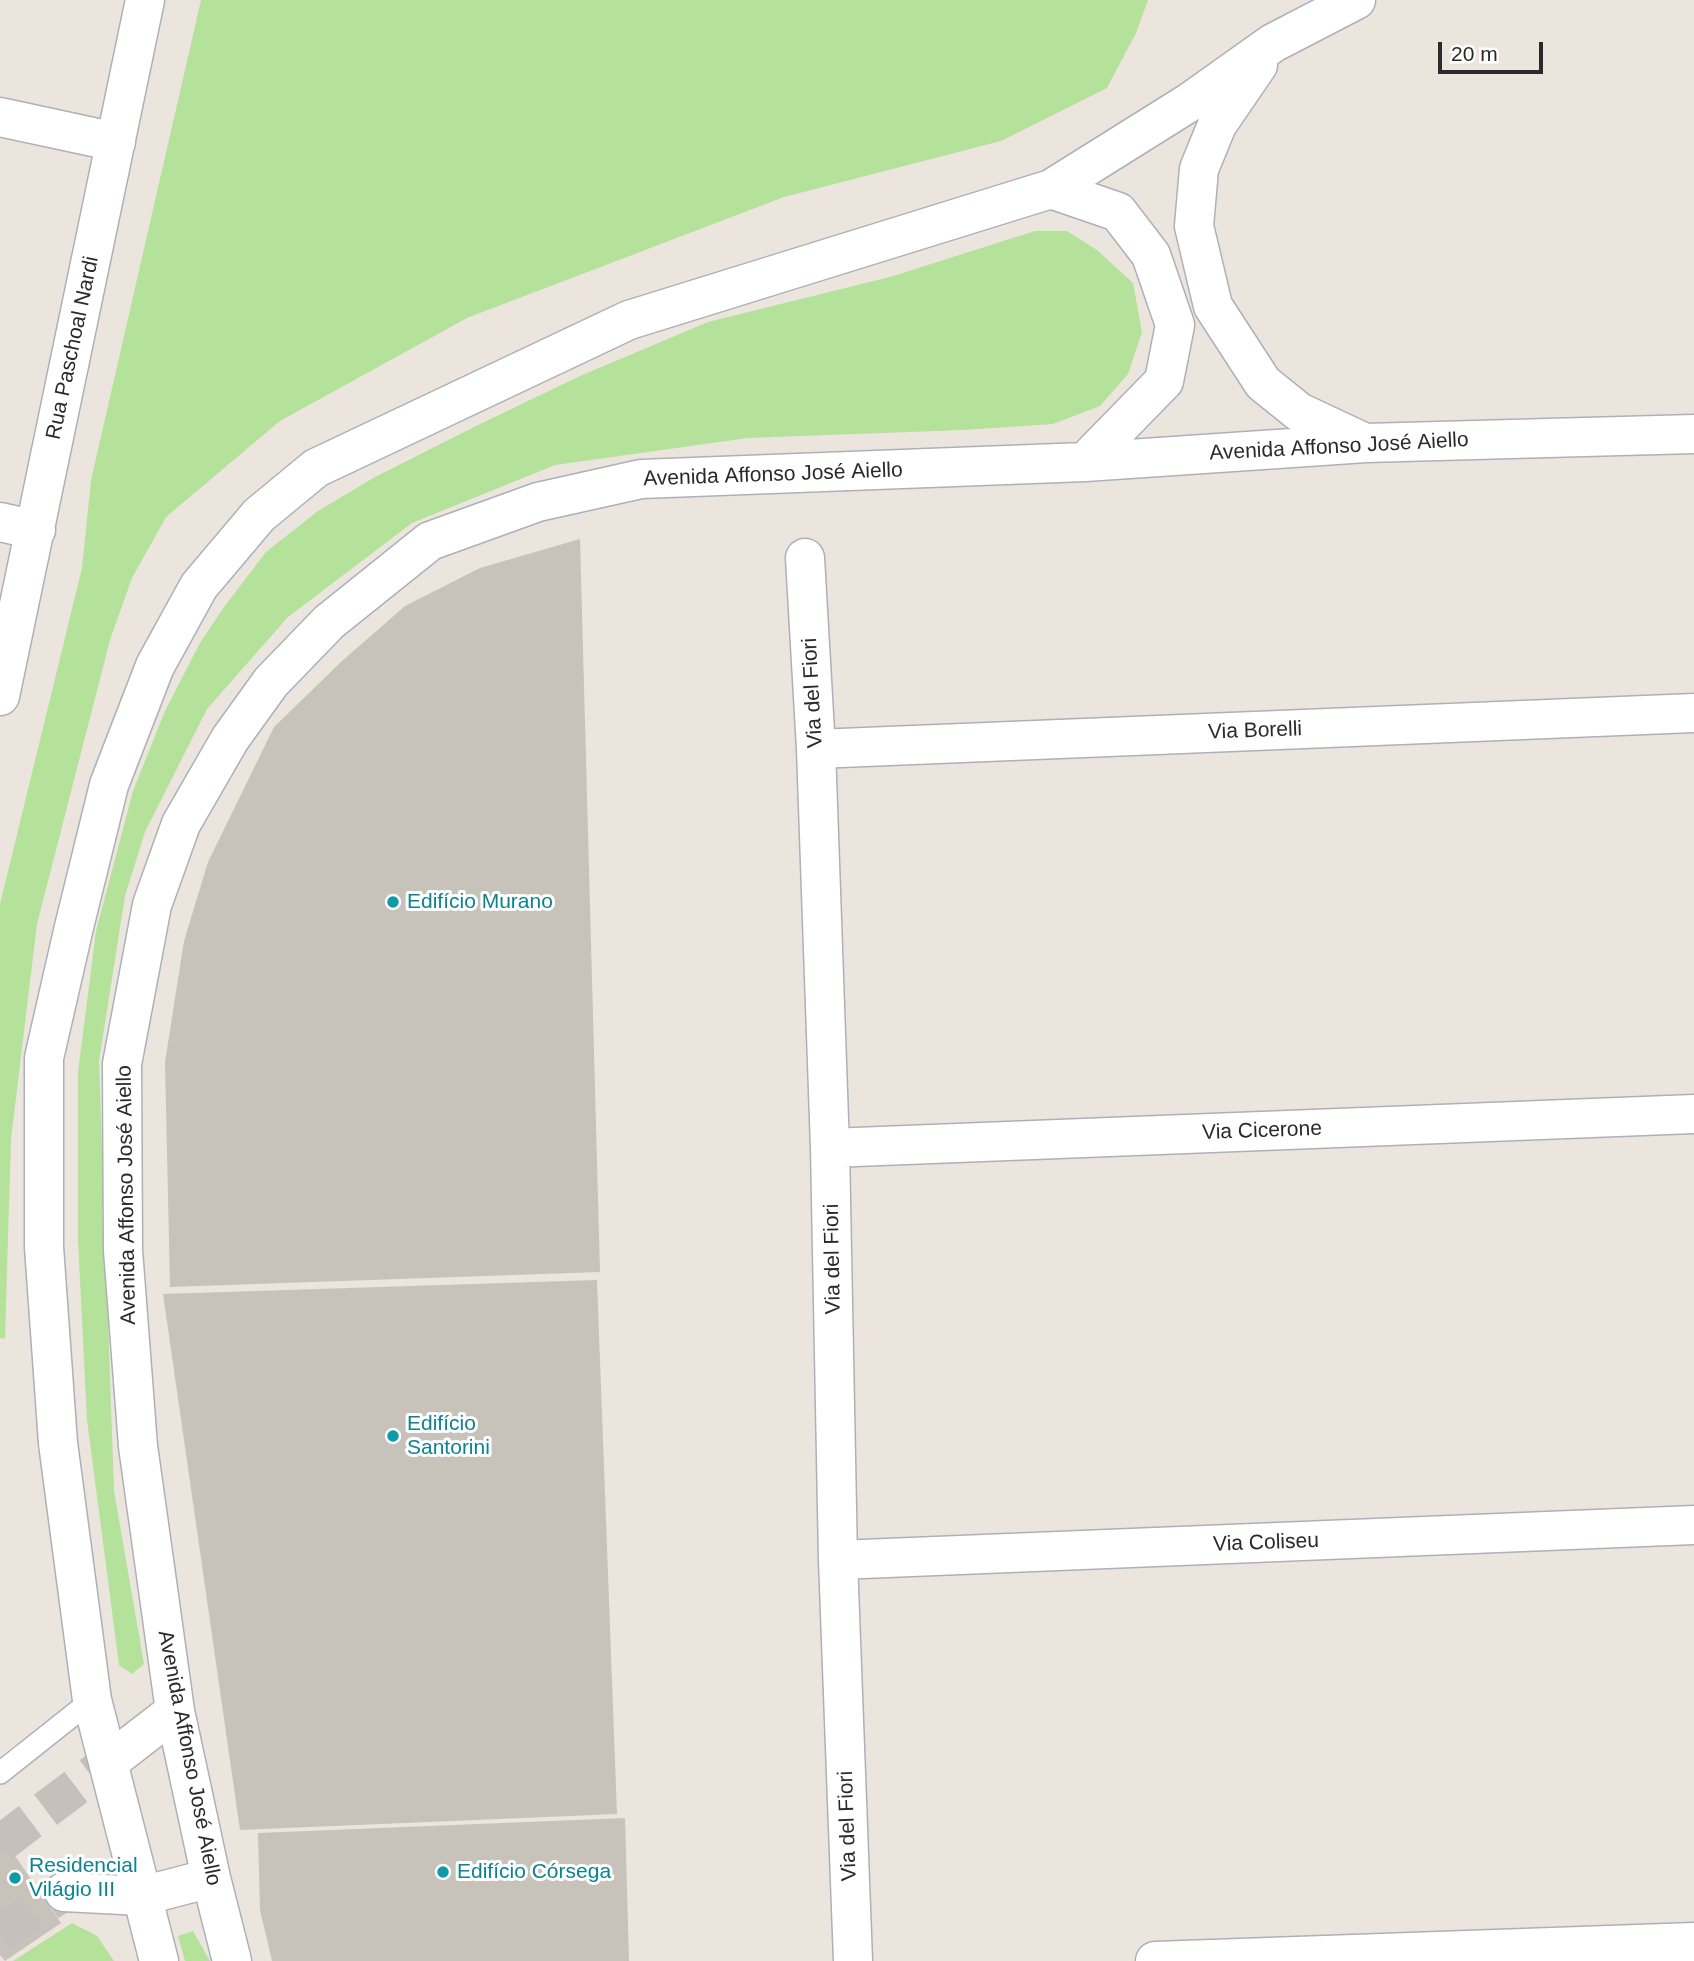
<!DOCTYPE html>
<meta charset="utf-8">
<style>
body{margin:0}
#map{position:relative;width:1694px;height:1961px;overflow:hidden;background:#ece5dd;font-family:Arial,sans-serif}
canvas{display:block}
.scale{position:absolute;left:1438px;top:42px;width:105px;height:32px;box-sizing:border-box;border:4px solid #2a2a2a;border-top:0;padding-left:9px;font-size:21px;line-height:24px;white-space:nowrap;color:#2a2a2a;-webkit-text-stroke:5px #fff;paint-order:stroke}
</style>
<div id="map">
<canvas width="1694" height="1961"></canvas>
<div class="scale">20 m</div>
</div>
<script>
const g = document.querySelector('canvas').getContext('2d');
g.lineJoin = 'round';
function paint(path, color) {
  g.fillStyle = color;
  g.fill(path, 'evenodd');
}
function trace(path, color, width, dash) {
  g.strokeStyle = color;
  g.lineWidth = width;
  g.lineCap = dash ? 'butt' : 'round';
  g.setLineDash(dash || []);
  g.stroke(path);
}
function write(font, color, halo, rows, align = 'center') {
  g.font = font + ' Arial,sans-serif';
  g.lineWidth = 6;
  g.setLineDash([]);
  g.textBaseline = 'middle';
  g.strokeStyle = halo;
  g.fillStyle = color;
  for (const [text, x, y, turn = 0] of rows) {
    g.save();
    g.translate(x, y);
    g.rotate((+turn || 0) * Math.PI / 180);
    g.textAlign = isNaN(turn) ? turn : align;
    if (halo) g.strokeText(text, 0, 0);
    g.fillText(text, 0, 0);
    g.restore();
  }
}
paint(new Path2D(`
 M201 0H1148L1136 33 1107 88 1001 141 784 197 467 318 280 421 166 517 132 578 110 640 37 924 11 1139 5 1339 0 1338V904L82 568 91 480Z
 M1035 231H1067L1097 250 1133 283 1142 332 1128 374 1100 406 1053 424 963 430 748 438 555 465 412 523 288 617 207 709 145 832 125 896 99 1061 114 1491 144 1664 132 1674 119 1665 87 1420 78 1241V1072L96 931 133 791 165 711 200 643 224 607 266 552 318 511 375 477 478 425 580 376 708 322 890 277Z
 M72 1923 97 1936 114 1961H13Z
 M193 1931 210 1961H185L178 1936Z`), '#b4e29a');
paint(new Path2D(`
 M580 539 600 1272 170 1287 165 1062 184 941 208 862 274 727 342 661 405 606 480 568Z
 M597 1280 617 1814 240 1830 163 1294Z
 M625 1818 629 1961H272L260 1910 258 1833Z
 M0 1834 61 1923 5 1961 0 1955Z`), '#c7c3bb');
trace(new Path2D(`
 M0 1844 109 1762
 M0 1933 64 1892`), '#c5c0b9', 38, [38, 19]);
const service = new Path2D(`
 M0 1773 92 1700`);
const minor = new Path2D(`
 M0 117 116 142
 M0 522 36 530
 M805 558 816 749 830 1148 838 1560 853 1961
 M0 696 145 0
 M816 749 1694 713
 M830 1148 1694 1114
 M838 1560 1694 1525
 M64 1892 142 1896
 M1155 1961 1694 1942`);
const tertiary = new Path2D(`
 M1258 65 1217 125 1199 169 1194 226 1213 306 1263 383 1299 412 1363 442
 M1051 189 1118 212 1151 255 1175 325 1164 381 1085 462
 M109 1762 175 1711
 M142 1896 211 1878
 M159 1961 92 1700 58 1443 44 1247V1058L74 927 109 785 155 666 199 586 259 515 316 468 629 320 1051 189 1190 102 1273 43 1356 0
 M232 1961 211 1878 175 1711 138 1446 123 1250 122 1064 152 905 181 824 230 739 271 682 329 622 430 541 538 502 641 479 1085 462 1366 443 1694 434`);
trace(service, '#adb0ba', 24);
trace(minor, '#adb0ba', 41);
trace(tertiary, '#adb0ba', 41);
trace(service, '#fff', 21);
trace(minor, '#fff', 38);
trace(tertiary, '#fff', 38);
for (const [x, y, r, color] of [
 [393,902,7,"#0f9aa8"],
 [393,1436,7,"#0f9aa8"],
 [443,1872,7,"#0f9aa8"],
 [15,1878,7,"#0f9aa8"]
]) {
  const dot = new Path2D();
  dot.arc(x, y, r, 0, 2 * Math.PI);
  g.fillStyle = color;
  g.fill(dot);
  trace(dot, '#fff', 2.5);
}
write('21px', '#2a2a2a', '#fff', [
 ["Rua Paschoal Nardi",73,348,-78],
 ["Avenida Affonso José Aiello",1339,447,-3],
 ["Avenida Affonso José Aiello",773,475,-2],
 ["Via del Fiori",813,693,-93],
 ["Via Borelli",1255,731,-2],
 ["Via Cicerone",1262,1131,-2],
 ["Avenida Affonso José Aiello",127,1195,-91],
 ["Via del Fiori",833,1259,-91],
 ["Via Coliseu",1266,1543,-2],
 ["Avenida Affonso José Aiello",189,1758,79],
 ["Via del Fiori",848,1826,-92]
]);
write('21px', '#0d838f', '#fff', [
 ["Edifício Murano",407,902],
 ["Edifício",407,1424],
 ["Santorini",407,1448],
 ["Residencial",29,1866],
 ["Világio III",29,1890],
 ["Edifício Córsega",457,1872]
], 'left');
</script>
